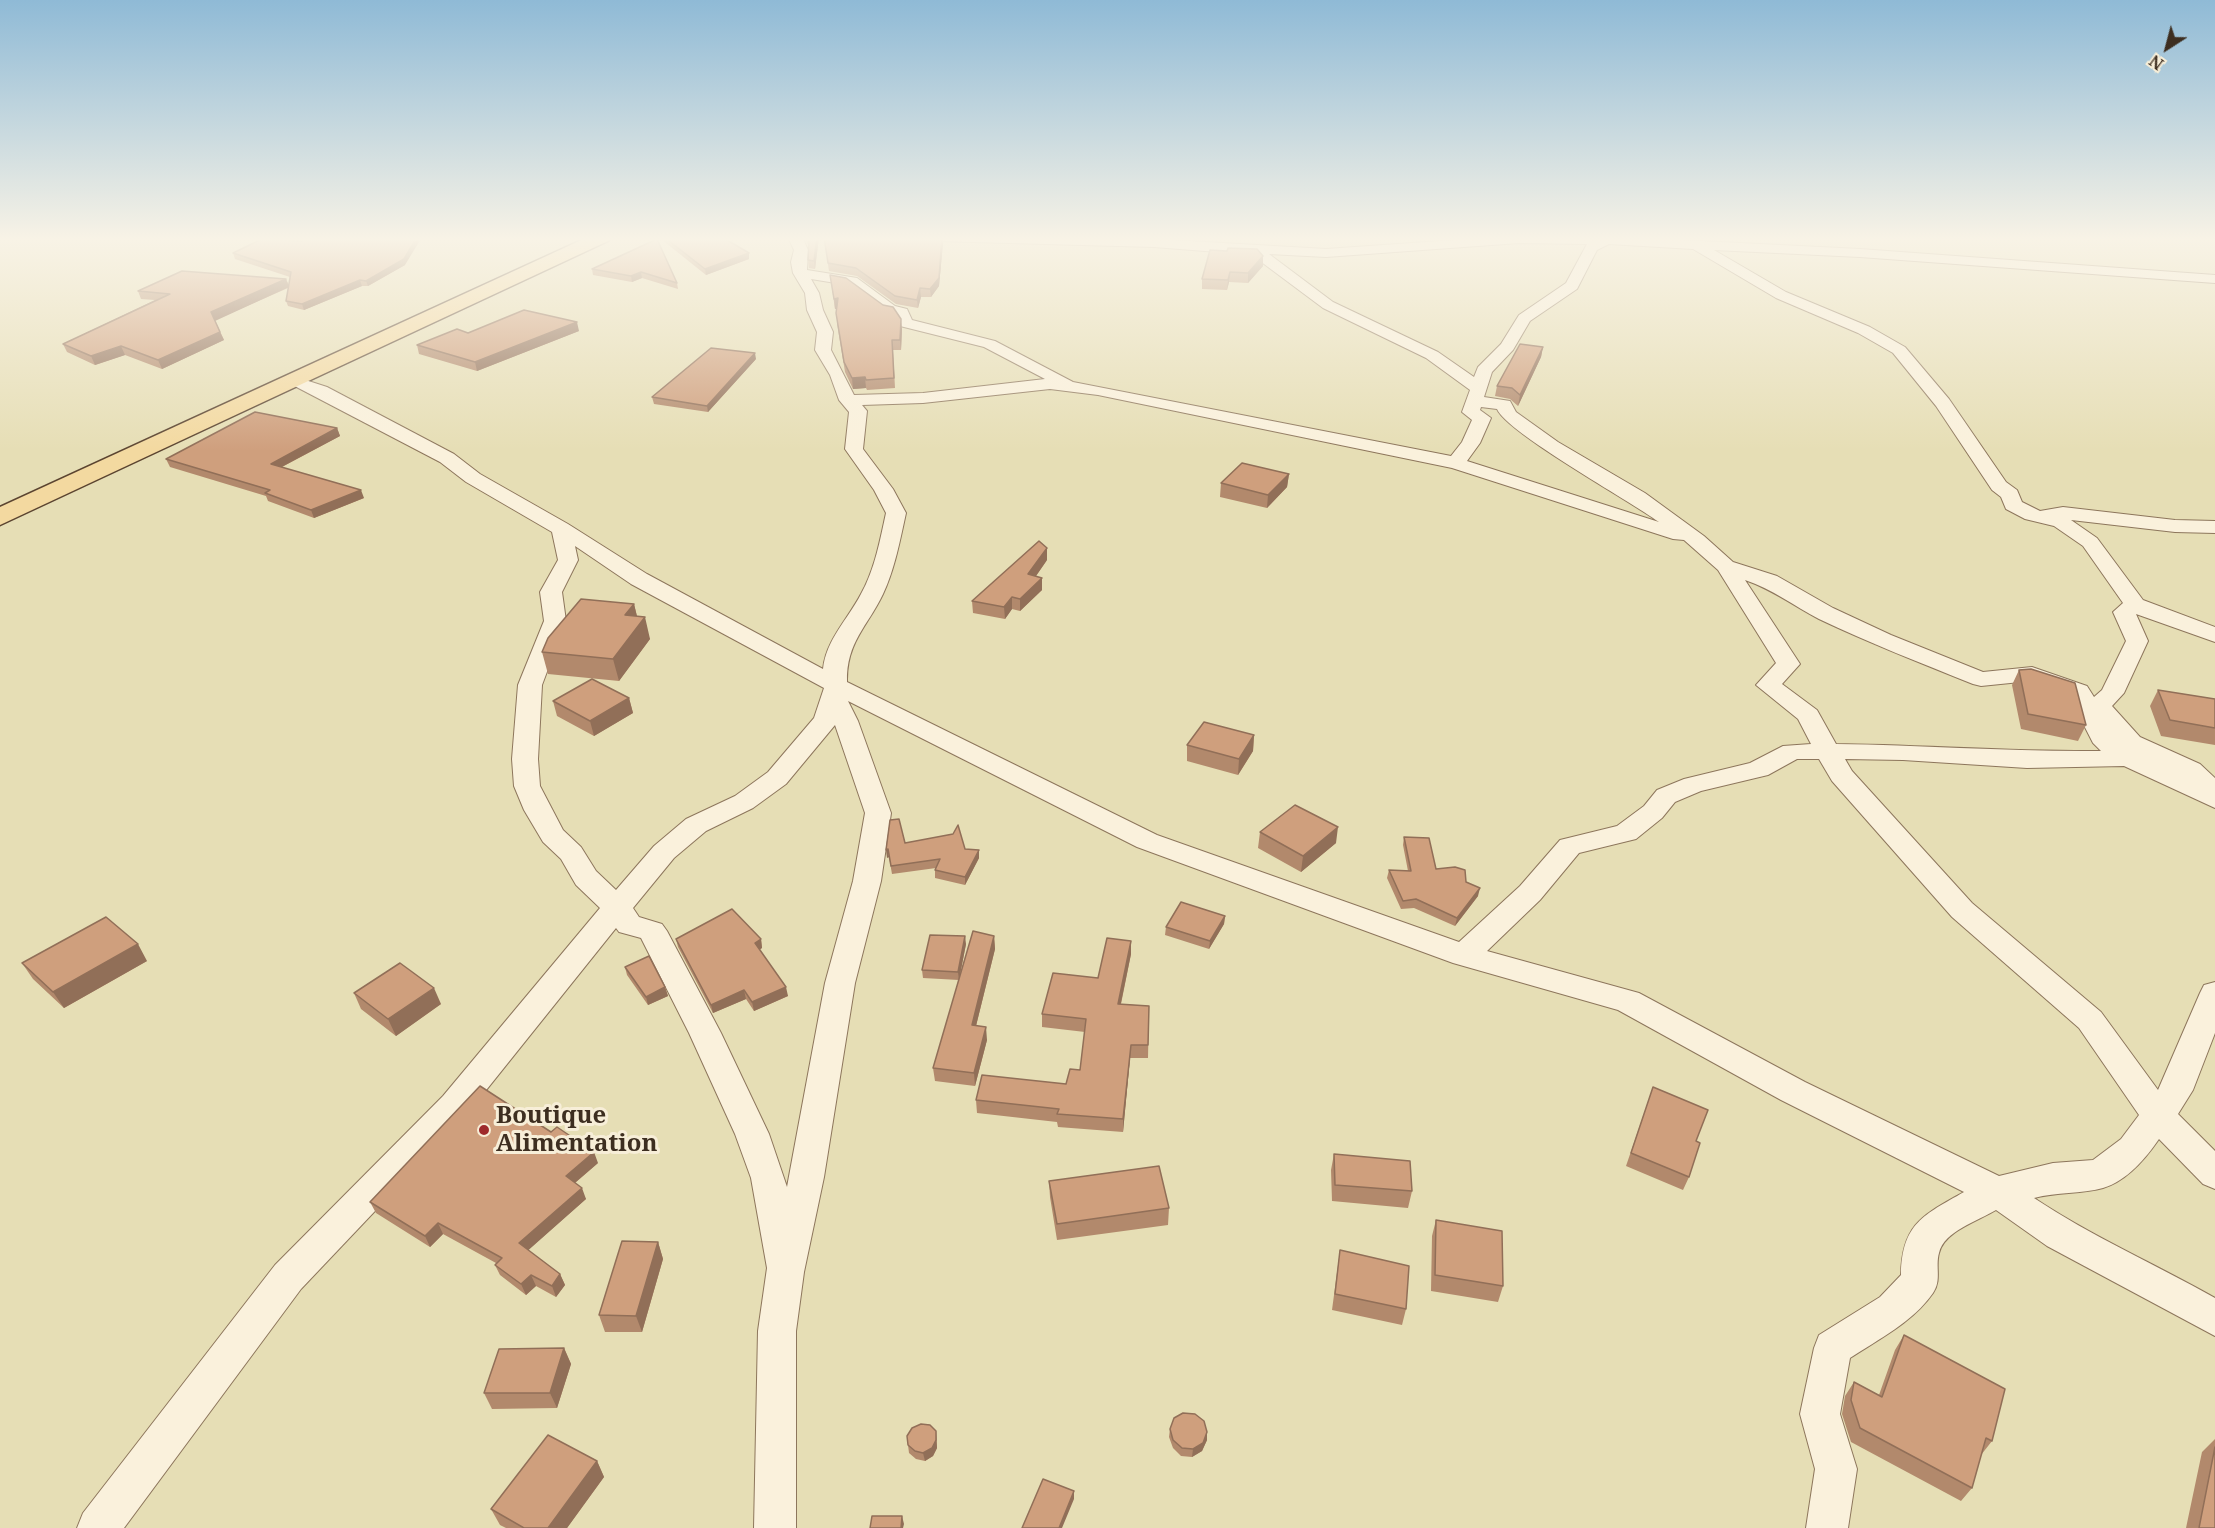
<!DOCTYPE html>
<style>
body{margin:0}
#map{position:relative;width:2215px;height:1528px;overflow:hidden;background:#f0e4c8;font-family:"Noto Serif",serif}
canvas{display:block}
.north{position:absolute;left:2137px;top:18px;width:60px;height:60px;-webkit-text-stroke:4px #f7eed8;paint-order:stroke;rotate:216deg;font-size:16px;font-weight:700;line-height:24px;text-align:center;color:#3d2e20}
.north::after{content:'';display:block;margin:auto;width:21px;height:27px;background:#3d2e20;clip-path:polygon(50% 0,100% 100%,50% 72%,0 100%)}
</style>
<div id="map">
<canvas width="2215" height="1528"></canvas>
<div class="north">N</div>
</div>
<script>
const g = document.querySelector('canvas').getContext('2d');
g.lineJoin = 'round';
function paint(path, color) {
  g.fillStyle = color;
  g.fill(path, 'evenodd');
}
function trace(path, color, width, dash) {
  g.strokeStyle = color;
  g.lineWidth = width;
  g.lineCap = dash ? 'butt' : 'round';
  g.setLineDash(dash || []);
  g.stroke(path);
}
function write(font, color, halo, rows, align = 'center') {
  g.font = font + ' "Noto Serif",serif';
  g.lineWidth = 6;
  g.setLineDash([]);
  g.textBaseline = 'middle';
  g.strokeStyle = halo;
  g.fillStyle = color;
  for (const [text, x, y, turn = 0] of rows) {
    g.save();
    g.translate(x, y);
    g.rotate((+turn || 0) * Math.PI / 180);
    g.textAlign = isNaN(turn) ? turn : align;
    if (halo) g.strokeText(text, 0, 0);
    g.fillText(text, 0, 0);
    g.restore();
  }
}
paint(new Path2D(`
 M0 237H2215V1528H0Z`), '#e6deb5');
const street = new Path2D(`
 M788 237H802L808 250 807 270 857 278 895 306 907 309 912 320 995 341 1073 382 1451 456 1462 442 1472 420 1462 412 1470 390 1426 358 1323 308 1260 261 1256 255 1154 247 937 241 930 237 1154 239 1326 249 1498 237H1620L1860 249 2215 275V283L1860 257 1714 250 1786 292 1870 327 1905 347 1949 399 2006 482 2017 490 2022 502 2040 511 2063 507 2175 520 2215 521V533L2175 532 2071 520 2097 538 2143 600 2215 627V642L2136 614 2148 641 2124 693 2112 706 2140 737 2200 764 2215 778V808L2124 766 2027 768 1903 760 1845 759 1852 771 1972 903 2101 1012 2158 1090 2200 993 2204 985 2215 982V1033L2193 1090 2178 1114 2215 1151V1189L2203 1184 2159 1139C2146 1158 2127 1181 2103 1188 2081 1194 2057 1192 2034 1198 2091 1236 2155 1264 2215 1298V1336L2047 1246 1996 1210C1978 1221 1944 1231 1939 1253 1935 1267 1942 1280 1933 1293 1913 1322 1879 1339 1850 1358L1840 1414 1857 1469 1848 1528H1806L1815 1469 1800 1414 1814 1348 1819 1335 1880 1297 1901 1275C1902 1223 1924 1215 1964 1192L1781 1100 1618 1010 1453 963 1137 847 848 701 858 721 891 813 881 881 855 983 824 1177 804 1272 796 1331V1528H754L758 1331 767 1268 751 1178 735 1134 689 1033 641 938 619 932 616 928 467 1114 301 1289 124 1528H77L83 1513 275 1265 443 1096 600 908 576 885 561 859 543 842 524 810 514 786 512 759 518 685 544 621 540 592 558 560 552 532 466 482 440 462 285 381 293 376 327 387 454 454 480 474 568 524 647 574 823 669C826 640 848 619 861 594 875 569 880 540 886 513L874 490 845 449 849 412 839 400 830 375 815 350 817 332 807 310 805 293 793 273 791 262 794 250ZM1519 243 1587 244 1566 283 1519 315 1501 344 1478 367 1474 377 1438 352 1333 302 1269 254 1326 257ZM1609 244 1693 249 1776 298 1858 333 1893 353 1936 406 1992 490 2001 497 2006 509 2025 519 2054 526 2083 546 2123 603 2113 612 2126 641 2102 690 2094 697 2087 686 2032 667 1983 672 1891 635 1833 608 1777 576 1733 562 1704 536 1645 493 1558 442 1516 412 1510 401 1484 397 1492 372 1513 350 1530 321 1577 289 1597 250ZM811 279 848 285 885 313 895 315 900 326 984 347 1045 379 923 393 854 395 831 350 833 332 823 310 819 293ZM1050 389 1098 395 1452 468 1673 539 1684 540 1718 570 1776 663 1756 685 1798 719 1811 744 1783 746 1750 763 1684 779 1657 790 1644 806 1617 826 1560 840 1520 886 1459 942 1157 835 847 682C846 642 868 626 883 594 895 568 900 540 906 513L893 489 863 449 867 411 862 405 923 403ZM1481 407 1497 409C1506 432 1630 501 1659 522L1467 461 1480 443 1491 418 1480 410ZM575 546 631 584 824 688 814 718 768 772 735 796 686 819 654 846 616 890 596 871 581 847 563 830 540 786 538 759 542 685 566 621 562 592 578 560ZM1745 580C1772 589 1794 606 1819 619 1869 643 1921 663 1973 684L1981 686 2030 681 2069 696 2093 743 2101 751C2012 752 1925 745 1836 744L1817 710 1782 684 1800 664ZM835 725 865 813 853 881 825 983 787 1187 769 1134 721 1033 667 931 662 924 639 917 633 908 674 858 706 831 753 808 786 784ZM1797 759H1819L1832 781 1952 917 2079 1028 2139 1115 2121 1139 2093 1160 2053 1163 1999 1176 1805 1082 1639 993 1487 951 1540 900 1579 853 1636 839 1662 818 1675 802 1701 791 1768 775Z`);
const primary = new Path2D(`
 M588 237H611L608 241 0 525V507Z`);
trace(street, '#8d765c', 2);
trace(primary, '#5b4430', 3);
paint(street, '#faf1dc');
paint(primary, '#f3d9a0');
paint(new Path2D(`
 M660 237H722L749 259 706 275 661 239Z
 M804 237H819L815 269 809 268 808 260 809 247Z
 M824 237 943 243 939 286 931 297H921L918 308 896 304 857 276 829 271Z
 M657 239 677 283 678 289 642 278 632 282 593 275 592 269Z
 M1227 251 1263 266 1248 283 1229 282 1227 290 1202 289V279Z
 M233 253 405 265 368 286H362L304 310 288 306 286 301 288 288 215 320 224 340 162 369 125 355 95 365 67 352 63 344 155 300 141 299 138 291 286 279 289 285 290 277 235 259Z
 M830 275 902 329 901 350H893L895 388 867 390 866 388 853 389 845 372 837 323V309H835Z
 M579 331 477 371 419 354 417 345 468 333Z
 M1543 347 1541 357 1518 406 1510 399 1495 396 1497 386Z
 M756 359 708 412 654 404 652 397Z
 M337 428 340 436 282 467 364 498 314 518 268 501 266 496 170 467 166 459Z
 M1289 474 1287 487 1267 508 1220 497 1221 483Z
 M1047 560 1036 576 1042 590 1020 611 1012 609 1005 619 973 613 972 601Z
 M634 604 637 616 650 639 619 681 548 674 542 652Z
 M2019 670 2086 725 2078 741 2021 729 2012 685Z
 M2158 690 2215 699V745L2161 736 2150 706Z
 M629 698 633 713 594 736 557 716 553 701Z
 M1254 735 1253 751 1238 775 1187 761V745Z
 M1260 832 1336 843 1301 872 1258 848Z
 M1404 837 1436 869 1466 882 1478 896 1455 926 1414 908 1401 909 1387 878 1389 870 1408 871 1403 845Z
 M905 843 965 849 979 858 965 885 935 878V870L936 868 892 874 889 857 887 858Z
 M1225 916 1224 924 1209 949 1165 935 1166 927Z
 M994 936 995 949 976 1026 987 1040 975 1086 935 1081 933 1068Z
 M676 939H761L762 948 760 949 788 996 754 1011 746 999 713 1013 678 947Z
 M1131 941V954L1121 1004 1149 1006 1148 1058H1130L1123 1132 1058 1127 1057 1122 977 1113 976 1100 1066 1084 1080 1070 1085 1032 1042 1027V1014L1098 978Z
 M966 944 959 980 923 978 922 970Z
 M147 961 64 1008 33 979 22 963Z
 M625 967 665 987 668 996 648 1005 627 975Z
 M354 993 441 1004 396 1036 361 1009Z
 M1653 1087 1696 1141 1689 1177 1683 1190 1626 1166Z
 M1334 1154 1412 1191 1408 1208 1332 1201 1331 1170Z
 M598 1163 575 1183 586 1199 528 1250 560 1274 565 1285 556 1297 536 1286 526 1295 500 1275 495 1265 496 1263 443 1234 430 1247 376 1213 370 1202Z
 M1049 1181 1169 1208 1168 1225 1057 1240 1050 1197Z
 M1436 1220 1503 1286 1498 1302 1431 1291 1432 1236Z
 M658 1242 663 1259 642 1332H605L599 1315Z
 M1340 1250 1406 1309 1402 1325 1332 1310Z
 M1904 1335 1992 1441 1981 1455 1972 1488 1961 1501 1851 1442 1842 1414 1845 1396 1854 1382 1879 1395 1895 1350Z
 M564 1348 571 1364 557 1408 492 1409 484 1393Z
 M1170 1429 1207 1432V1440L1202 1451 1192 1457 1181 1456 1173 1448 1169 1437Z
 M936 1431 937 1448 933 1456 925 1461 916 1459 909 1453 908 1445Z
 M2215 1439V1528H2186L2202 1452Z
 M597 1461 604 1477 567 1528H506L500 1525 491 1509Z`), '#b2896c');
paint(new Path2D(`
 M417 237H422L405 265 368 286 366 281Z
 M817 237H819L815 269 814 261Z
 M942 237 943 243 939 286 931 297 930 289Z
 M749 253V259L706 275 705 269Z
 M1263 256V266L1248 283V273Z
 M641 272 642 278 632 282 631 276Z
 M1230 272 1229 282 1227 290 1228 280Z
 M286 279 289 287 215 321 211 312Z
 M360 280 362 286 304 310 302 304Z
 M920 288 921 297 918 308 917 300Z
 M838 298 839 308 835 309 834 299Z
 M901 319 902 329 901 350 900 340Z
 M577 322 579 331 477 371 475 362Z
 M220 332 224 340 162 369 158 360Z
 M121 346 125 355 95 365 91 356Z
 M1543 347 1541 357 1518 406 1520 395Z
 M755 353 756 359 708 412 707 406Z
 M865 377 866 388 853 389 852 378Z
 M337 428 340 436 274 471 271 464Z
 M1289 474 1287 487 1267 508 1268 495Z
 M361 490 364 498 314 518 311 510Z
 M1047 548V560L1029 586 1028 574Z
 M1042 578V590L1020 611V599Z
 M1012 597V609L1005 619 1004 607Z
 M634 604 639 625 645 617 650 639 619 681 613 659 625 615Z
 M629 698 633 713 594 736 590 721Z
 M1254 735 1253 751 1238 775 1239 759Z
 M1338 827 1336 843 1301 872 1303 856Z
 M888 849 889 857 887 858 886 850Z
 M979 850V858L965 885V877Z
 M1480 888 1478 896 1455 926 1457 918Z
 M1225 916 1224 924 1209 949 1210 941Z
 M965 936 966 944 959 980 958 972Z
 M994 936 995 949 973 1038 972 1025Z
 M761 939 762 948 757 951 755 943Z
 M1131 941V954L1118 1017V1004Z
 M138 944 147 961 64 1008 53 992Z
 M665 987 668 996 648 1005 646 997Z
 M786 987 788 996 754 1011 752 1002Z
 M434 988 441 1004 396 1036 388 1019Z
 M744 990 746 999 713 1013 711 1005Z
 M986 1027 987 1040 975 1086 974 1073Z
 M1131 1045 1130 1058 1123 1132V1119Z
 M594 1152 598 1163 570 1187 566 1176Z
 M582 1188 586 1199 524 1254 519 1243Z
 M438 1223 443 1234 430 1247 425 1236Z
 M658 1242 663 1259 642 1332 636 1316Z
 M560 1274 565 1285 556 1297 552 1286Z
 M531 1275 536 1286 526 1295 521 1284Z
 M564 1348 571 1364 557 1408 550 1393Z
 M936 1431 937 1448 933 1456 925 1461 923 1453Z
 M1207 1432V1440L1202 1451 1192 1457 1193 1449Z
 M597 1461 604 1477 567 1528H548Z
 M1074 1491V1499L1062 1528H1059Z
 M902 1516 904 1524 903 1528H901Z`), '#916f58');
const building = new Path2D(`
 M310 237H417L404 259 366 281 360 280 302 304 286 301 291 272 233 253 262 239 302 241Z
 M664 237H722L749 253 705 269Z
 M807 237H817L814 261 808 260 809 242Z
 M824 237H942L939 278 930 289 920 288 917 300 895 296 856 268 828 263Z
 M657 239 677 283 641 272 631 276 592 269Z
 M1228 248 1257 249 1263 256 1248 273 1230 272 1228 280 1202 279 1210 250 1227 251Z
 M182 271 286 279 211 312 220 332 158 360 121 346 91 356 63 344 170 294 138 291Z
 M830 275 846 278 883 305 893 307 901 319 900 340H892L894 378 866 380 865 377 852 378 844 362 836 313 838 298 834 299Z
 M524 310 577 322 475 362 417 345 457 329 468 333Z
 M1520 344 1543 347 1520 395 1512 388 1497 386Z
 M711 348 755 353 707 406 652 397Z
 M255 412 337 428 271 464 361 490 311 510 265 493 270 490 166 459Z
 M1242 463 1289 474 1268 495 1221 483Z
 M1039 541 1047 548 1028 574 1042 578 1020 599 1012 597 1004 607 972 601Z
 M581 599 634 604 625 615 645 617 613 659 542 652 548 638Z
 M2031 669 2075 683 2086 725 2028 714 2019 670Z
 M592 679 629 698 590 721 553 701Z
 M2158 690 2215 699V728L2170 720Z
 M1204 722 1254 735 1239 759 1187 745Z
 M1295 805 1338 827 1303 856 1260 832Z
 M899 819 905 843 953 834 958 825 965 849 979 850 965 877 935 870 940 859 891 866 888 849 886 850 890 820Z
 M1404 837 1429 838 1436 869 1455 867 1465 870 1466 882 1480 888 1457 918 1416 899 1403 901 1389 870 1411 871Z
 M1181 902 1225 916 1210 941 1166 927Z
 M732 909 761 939 755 943 786 987 752 1002 744 990 711 1005 676 939Z
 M106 917 138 944 53 992 22 963Z
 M973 931 994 936 972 1025 986 1027 974 1073 933 1068Z
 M930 935 965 936 958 972 922 970Z
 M1107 938 1131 941 1118 1004 1149 1006 1148 1045H1131L1123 1119 1057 1114 1059 1109 976 1100 982 1075 1066 1084 1070 1069 1080 1070 1086 1019 1042 1014 1053 973 1098 978Z
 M649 956 665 987 646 997 625 967Z
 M400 963 434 988 388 1019 354 993Z
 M480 1086 551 1132 557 1127 594 1152 566 1176 582 1188 519 1243 560 1274 552 1286 531 1275 521 1284 495 1265 502 1258 438 1223 425 1236 370 1202Z
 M1653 1087 1708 1110 1696 1141 1700 1143 1689 1177 1631 1153Z
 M1334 1154 1410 1161 1412 1191 1335 1185Z
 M1159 1166 1169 1208 1057 1224 1049 1181Z
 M1436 1220 1502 1231 1503 1286 1435 1275Z
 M622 1241 658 1242 636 1316 599 1315Z
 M1340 1250 1409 1266 1406 1309 1335 1294Z
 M1904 1335 2005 1389 1992 1441 1986 1438 1972 1488 1860 1428 1851 1400 1854 1382 1882 1397Z
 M564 1348 550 1393H484L499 1349Z
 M1183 1413 1195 1414 1204 1421 1207 1432 1203 1443 1193 1449 1182 1448 1173 1440 1170 1429 1174 1418Z
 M921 1424 930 1425 936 1431V1440L932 1448 923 1453 915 1451 908 1445 907 1436 912 1428Z
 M548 1435 597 1461 548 1528H524L491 1509Z
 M2215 1447V1528H2199Z
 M1043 1479 1074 1491 1059 1528H1022Z
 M872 1516H902L901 1528H870Z`);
paint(building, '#cf9f7d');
trace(building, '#916f58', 1.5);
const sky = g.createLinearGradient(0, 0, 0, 451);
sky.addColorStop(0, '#8fbad6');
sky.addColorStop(0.53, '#f8f3e6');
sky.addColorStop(1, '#f8f3e600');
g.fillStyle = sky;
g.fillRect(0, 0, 2215, 451);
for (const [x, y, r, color] of [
 [484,1130,6,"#9e2a2b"]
]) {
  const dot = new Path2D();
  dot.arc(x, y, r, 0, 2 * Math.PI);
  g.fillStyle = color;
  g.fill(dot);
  trace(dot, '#f7eed8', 2);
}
write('bold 24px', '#3d2e20', '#f7eed8', [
 ["Boutique",496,1116],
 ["Alimentation",496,1144]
], 'left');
</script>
